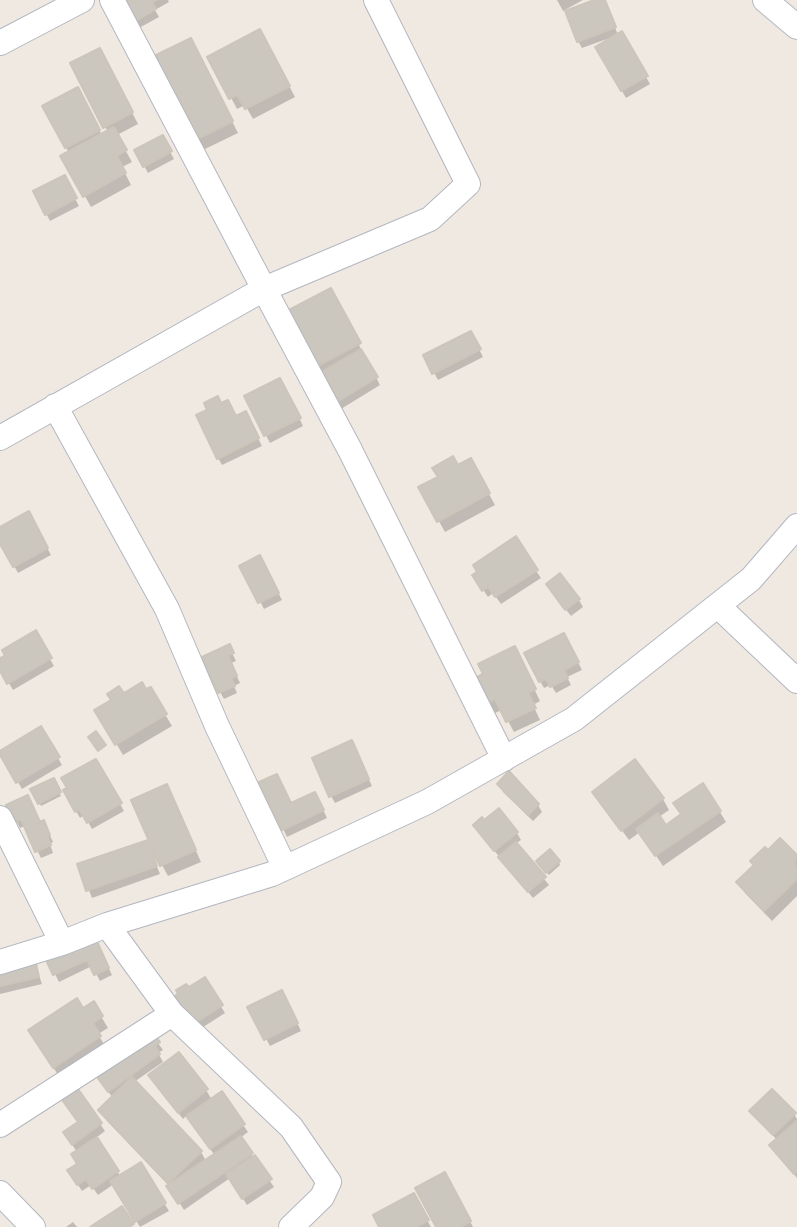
<!DOCTYPE html>
<style>
body{margin:0}
canvas{display:block;background:#efe9e1}
</style>
<canvas width="797" height="1227"></canvas>
<script>
const g = document.querySelector('canvas').getContext('2d');
g.lineJoin = 'round';
function paint(path, color) {
  g.fillStyle = color;
  g.fill(path, 'evenodd');
}
function trace(path, color, width, dash) {
  g.strokeStyle = color;
  g.lineWidth = width;
  g.lineCap = dash ? 'butt' : 'round';
  g.setLineDash(dash || []);
  g.stroke(path);
}
paint(new Path2D(`
 M132 0H168L169 2 155 10 159 17 139 28 125 4Z
 M557 0H583L563 11Z
 M599 0H604L618 35 621 33 650 84 626 98 597 47 608 41 607 39 582 48 578 41Z
 M266 42 295 97 253 119 245 105 237 109 210 58Z
 M197 51 238 133 201 151 195 140Z
 M106 61 138 124 117 135 132 162 122 167 131 185 91 207 63 157 69 153 45 107 77 90 102 135 108 132 72 64Z
 M162 137 174 159 148 173 136 151Z
 M64 178 79 206 50 221 35 192Z
 M330 290 380 385 341 409 289 312Z
 M471 333 483 357 438 380 425 356Z
 M284 387 303 426 270 443 246 397Z
 M221 405 235 418 249 420 262 446 222 465 218 458Z
 M471 461 495 505 445 532 420 488Z
 M28 514 51 555 18 573 0 540V529Z
 M264 565 282 600 264 609 242 566Z
 M536 571 541 578 501 604 493 593 488 597 474 576Z
 M552 592 579 600 583 607 571 616Z
 M35 633 54 666 13 690 0 668V660Z
 M568 642 582 670 567 677 571 685 556 693 551 685 544 688 540 681Z
 M229 647 236 661 231 663 240 683 234 686 237 693 224 699 220 692Z
 M520 659 540 701 533 705 540 720 514 732 502 710 495 713 489 702Z
 M150 689 172 726 123 755 97 711 123 695Z
 M41 729 62 765 22 789 0 752Z
 M355 750 372 786 335 803 331 796Z
 M96 761 124 811 92 829 84 815 80 818 76 811Z
 M53 780 61 796 41 806 33 790Z
 M261 783 291 805 319 801 327 818 287 837Z
 M499 784 538 805 542 812 533 821 503 792Z
 M594 793 663 799 669 810 659 817 666 827 720 812 726 822 663 866 640 832 629 840Z
 M172 797 201 862 168 876 162 865Z
 M9 806 47 829 53 842 50 844 53 853 41 858 25 826 20 828Z
 M479 832 517 833 521 840 515 844 549 885 533 898Z
 M780 840 797 858V896L772 921 745 893 738 882Z
 M147 842 160 874 92 898 79 865Z
 M559 862 560 865 549 875 540 865Z
 M98 946 112 975 100 981 92 966 59 982 48 960Z
 M34 961 42 984 0 994V970Z
 M204 979 225 1013 197 1031 188 989Z
 M286 999 301 1031 270 1046 250 1008Z
 M93 1003 108 1028 98 1034 106 1048 60 1078 37 1042Z
 M158 1043 163 1050 158 1053 163 1062 134 1082 201 1152 206 1161 215 1156 187 1115 183 1119 155 1083 206 1090 212 1100 221 1094 248 1132 240 1138 274 1187 247 1205 230 1178 184 1210 169 1186 107 1121 100 1110 113 1098 100 1081Z
 M75 1088 105 1131 96 1138 121 1177 141 1165 169 1211 140 1227 114 1184 98 1195 91 1185 82 1191 69 1171 79 1165 77 1152 69 1140 79 1123Z
 M751 1111 794 1114 797 1119V1178L771 1146 777 1140Z
 M445 1174 473 1227H438Z
 M413 1195 431 1227H381Z
 M73 1222 77 1227H66Z`), '#0003');
const building = new Path2D(`
 M128 0H156L152 2 156 9 134 22 123 3Z
 M594 0H605L616 27 577 42 565 11Z
 M260 29 290 86 245 109 237 95 229 99 207 57Z
 M622 31 648 76 621 91 595 47Z
 M191 38 233 121 193 141 152 57Z
 M100 48 133 112 103 128 70 63Z
 M78 87 100 130 65 148 42 106Z
 M114 127 127 150 117 156 126 173 83 197 60 156Z
 M163 135 172 151 143 167 134 150Z
 M65 175 77 198 45 215 33 191Z
 M331 288 361 343 317 366 287 311Z
 M471 331 481 349 432 374 423 355Z
 M361 349 378 377 335 403 318 374Z
 M280 378 301 418 264 436 244 396Z
 M218 396 221 403 228 400 236 416 246 411 259 438 217 459 196 415 207 410 204 403Z
 M453 456 458 465 471 458 490 493 437 522 418 487 438 477 432 468Z
 M29 511 48 548 13 567 0 544V527Z
 M516 536 538 570 495 597 488 587 482 591 472 575 477 572 473 565Z
 M260 555 279 593 258 603 239 566Z
 M560 573 580 599 565 610 546 584Z
 M36 630 52 658 7 684 0 671V658L5 656 2 650Z
 M564 633 579 662 564 670 568 678 550 687 546 679 539 682 524 653Z
 M230 644 234 653 228 655 237 676 231 678 235 686 218 693 202 657Z
 M515 646 536 689 528 693 536 708 506 722 495 699 487 703 475 678 483 674 478 664Z
 M142 682 146 689 151 687 167 714 115 745 94 710 111 700 107 694 119 686 124 693Z
 M41 726 60 757 16 783 0 755V751Z
 M96 731 106 745 98 751 88 737Z
 M352 740 369 779 329 797 312 758Z
 M96 759 122 803 87 823 79 809 75 812 63 790 67 788 61 778Z
 M635 759 664 798 621 831 592 792Z
 M509 771 539 804 528 815 497 784Z
 M277 774 291 803 315 792 324 810 282 830 259 782Z
 M54 778 61 792 38 804 30 789Z
 M703 783 721 811 655 856 636 829 658 813 666 825 681 814 673 803Z
 M167 784 196 850 160 866 131 800Z
 M28 795 40 822 44 820 50 835 47 836 51 845 35 852 21 819 14 822 6 805Z
 M499 808 518 832 494 851 473 825 482 817 484 820Z
 M780 838 797 855 795 860 797 879 764 911 736 882 754 865 750 861 765 847 768 850Z
 M148 840 157 866 86 891 77 864Z
 M516 842 546 877 528 892 498 857Z
 M550 849 560 861 546 873 536 861Z
 M95 937 109 968 94 975 87 960 53 975 46 960Z
 M35 959 39 977 0 986V968Z
 M205 977 223 1005 192 1025 173 997 178 994 176 990 186 984 189 987Z
 M282 990 298 1023 264 1040 247 1007Z
 M77 998 83 1008 94 1001 103 1016 93 1023 101 1036 53 1068 28 1030Z
 M152 1031 160 1042 155 1046 160 1054 108 1092 94 1073Z
 M179 1052 208 1089 178 1113 148 1075Z
 M132 1077 202 1151 168 1183 98 1110Z
 M76 1086 102 1123 72 1145 63 1132 78 1122 60 1097Z
 M772 1089 796 1113 773 1135 749 1111Z
 M222 1091 245 1124 210 1149 186 1116Z
 M797 1121V1171L794 1174 769 1145Z
 M241 1136 253 1153 178 1204 166 1186Z
 M97 1137 119 1171 92 1189 86 1179 77 1185 67 1170 77 1164 71 1154Z
 M255 1155 272 1179 242 1199 226 1174Z
 M141 1162 166 1203 135 1222 110 1181Z
 M445 1172 471 1221 460 1227H436L415 1188Z
 M414 1193 429 1220 416 1227H379L373 1215Z
 M122 1206 134 1224 129 1227H90Z`);
paint(building, '#cbc7bf');
trace(building, '#cbc5ba', 2);
const street = new Path2D(`
 M112 0 264 289 430 219 468 184 376 0
 M765 0 797 27
 M0 43 82 0
 M55 406 167 609 217 726 285 868
 M0 438 264 289 350 450 504 759
 M718 606 797 681
 M0 818 62 943
 M107 925 172 1014 291 1127 329 1182 322 1197 291 1227
 M0 962 62 943 107 925 272 874 427 802 574 719 751 579 797 526
 M0 1125 172 1014
 M0 1193 33 1227`);
trace(street, '#b4b7c1', 26);
trace(street, '#fff', 24);
</script>
